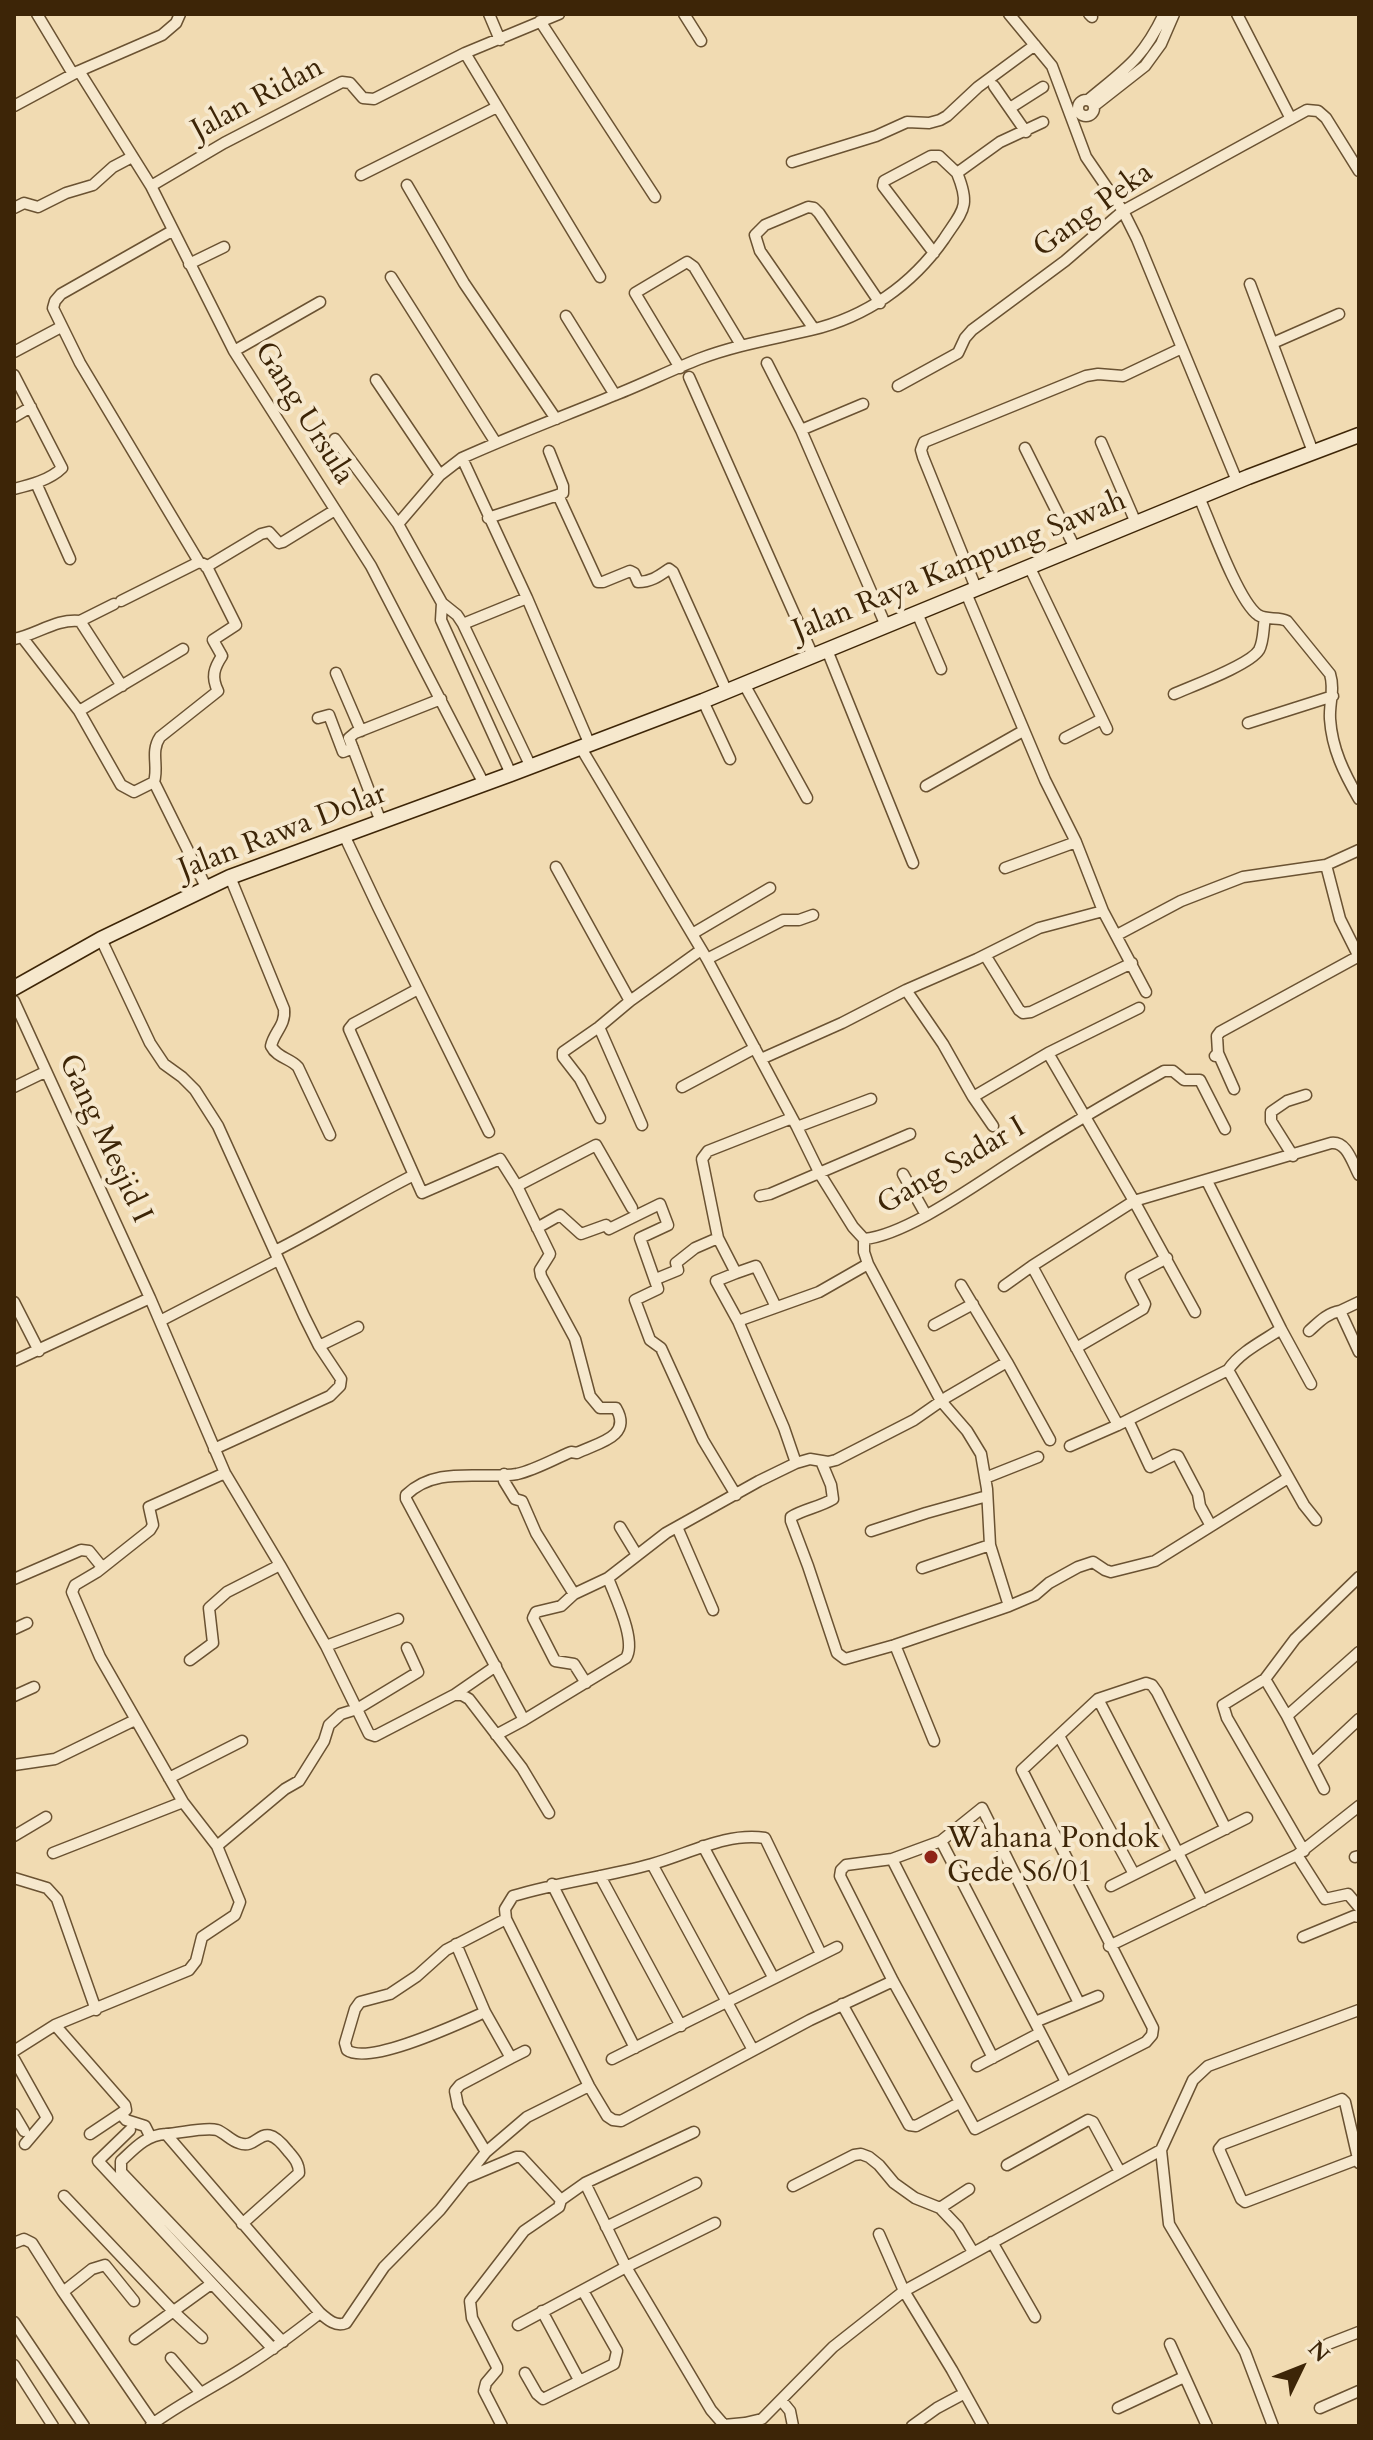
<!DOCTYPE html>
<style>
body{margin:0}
#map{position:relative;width:1373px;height:2440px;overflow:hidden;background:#f1dbb2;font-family:Cardo,serif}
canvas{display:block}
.frame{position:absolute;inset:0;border:16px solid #3d2507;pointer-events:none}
.north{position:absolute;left:1261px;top:2328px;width:80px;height:80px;-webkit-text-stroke:6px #f6e8cd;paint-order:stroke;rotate:47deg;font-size:22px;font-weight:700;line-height:32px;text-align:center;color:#3d2507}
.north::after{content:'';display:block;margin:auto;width:28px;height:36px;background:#3d2507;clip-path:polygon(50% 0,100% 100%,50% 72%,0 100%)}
</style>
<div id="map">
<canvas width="1373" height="2440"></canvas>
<div class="frame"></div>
<div class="north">N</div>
</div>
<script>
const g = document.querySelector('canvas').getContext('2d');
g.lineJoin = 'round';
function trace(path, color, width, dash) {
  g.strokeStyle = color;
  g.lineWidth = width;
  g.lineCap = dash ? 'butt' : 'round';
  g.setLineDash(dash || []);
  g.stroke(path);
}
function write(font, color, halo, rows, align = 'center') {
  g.font = font + ' Cardo,serif';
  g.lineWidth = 8;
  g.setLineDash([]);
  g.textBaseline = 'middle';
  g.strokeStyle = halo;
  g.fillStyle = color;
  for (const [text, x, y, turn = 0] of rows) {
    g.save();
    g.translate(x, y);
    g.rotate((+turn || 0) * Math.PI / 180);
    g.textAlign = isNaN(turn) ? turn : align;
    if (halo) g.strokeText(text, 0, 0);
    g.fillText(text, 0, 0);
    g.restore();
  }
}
const street = new Path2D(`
 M37 14 73 74
 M489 14 500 40
 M684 14 701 41
 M1009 14 1052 66 1086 157 1123 211 1137 239 1237 481
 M1089 14 1092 17
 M1237 14 1291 119
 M540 21 655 197
 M465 53 600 277
 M79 71 151 186 234 351 371 566 484 784
 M994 86 1026 132
 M1078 108a8 8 0 1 1 16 0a8 8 0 1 1-16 0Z
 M1088 100C1125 69 1142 60 1164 14
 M14 106 79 71 162 35 176 23 180 14
 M1094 106 1145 66 1161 44 1174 14
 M1010 108 1043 87
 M792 162 876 136 907 122 929 123 940 120 947 116 978 87 1035 45
 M361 175 497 107
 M407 185 464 283 556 419
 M151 186 224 143 342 82 350 83 363 98 374 99 465 53 559 14
 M14 208 24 203 38 207 66 193 93 185 113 167 132 157
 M172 231 61 294 55 301 53 308 80 363 199 562
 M934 253 883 186 884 181 931 156H939L957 173
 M189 264 224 247
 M391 277 496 443
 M1250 284 1313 452
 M566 316 615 395
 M814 329 760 251 755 235 765 225 808 207 814 208 819 213 880 303
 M1273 343 1339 314
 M234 351 320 302
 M14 352 61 327
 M767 363 801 430 886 626
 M680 368 635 293 687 262 694 267 741 345
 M14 375 62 468C50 480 30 485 14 489
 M689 377 813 656
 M376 380 440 475
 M898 386 958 353 965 338 972 330 1065 261 1123 211 1307 110 1318 111 1326 118 1359 171
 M14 417 31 407
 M801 430 863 404
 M335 439 398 524
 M1101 442 1136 523
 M1025 448 1075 548
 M549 451 563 486V493L558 495
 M462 458 527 598 590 745
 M36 483 70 559
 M1199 497C1210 522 1238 601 1258 615 1267 621 1278 616 1287 621L1330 674C1335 690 1329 703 1330 719 1332 749 1344 773 1359 799
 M488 518 558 495 598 582H603L630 571 634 573 638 582C651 582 659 576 669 569L673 572 727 692
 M1029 566 1107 729
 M206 567 261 534 269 532 279 543 283 542 335 510
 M976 588 923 457 921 450 924 442 1086 376 1098 374 1123 376 1182 348
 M966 593 1045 780 1076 842 1103 911 1146 992
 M121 601 199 562 206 565 236 625 213 640 222 656C214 668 211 677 218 691L160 737C150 752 159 766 154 782
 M442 603 441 620 511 774
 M917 613 941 669
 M80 621 114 604
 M463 624 527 598
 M22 637 79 711 121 785 134 792 154 782 206 887
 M14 639C36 635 57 618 80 621L122 686
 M827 650 913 863
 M336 673 361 731
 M744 684 807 798
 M1174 694C1192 686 1250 665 1259 650 1264 641 1263 628 1265 618
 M703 701 730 759
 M79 711 183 649
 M318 718 329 715 343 752 353 748
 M1248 723 1333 696
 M1065 738 1102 719
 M581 748 707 959 797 1127 820 1174 853 1227 864 1239C907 1235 978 1183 1016 1159 1064 1128 1114 1099 1164 1071H1173L1184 1080H1200L1225 1129
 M531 767 463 624 457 615 442 603 398 524 440 475 462 458C513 435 564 416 615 395 643 384 671 370 699 359 736 345 773 339 811 330 866 317 912 285 944 239 963 210 971 207 957 173L1000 142 1043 122
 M926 786 1023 731
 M381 822 349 738 355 733 441 699
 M344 835 378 907 489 1132
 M1359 850 1326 865 1340 919 1359 957
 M556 867 630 1001
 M1005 868 1076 842
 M230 877 284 1009C286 1025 274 1032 271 1046 277 1058 290 1058 298 1067L330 1135
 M692 934 770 888
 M1117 935 1181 901 1243 877 1326 865
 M101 939 150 1043 164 1064 182 1077 195 1090 218 1126 304 1316 319 1346 341 1379 340 1386 330 1396 214 1449
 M985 955 1019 1010 1023 1013 1031 1012 1132 963
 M707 959 783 920H799L813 915
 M418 989 353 1024 349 1029 422 1193 500 1159 517 1186 550 1254 540 1270 541 1276 575 1339 590 1396 600 1408H616C633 1437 597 1443 577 1453L571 1452C554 1459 535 1470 517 1474 480 1480 437 1465 406 1495V1499L524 1720
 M906 990 943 1044 973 1097 1048 1053 1139 1008
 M14 1001 150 1298 225 1473 280 1565 326 1646 369 1734 375 1736 454 1695H462L469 1699 522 1768 549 1813
 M599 1027 642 1125
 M1048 1053 1134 1201 1331 1143C1347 1141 1352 1162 1359 1175
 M1218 1053 1234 1089
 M1215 1056 1218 1053 1217 1036 1220 1032 1359 956
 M761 1059 842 1023 906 990 977 959 1039 928 1103 911
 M14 1087 45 1072
 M682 1087 755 1048
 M973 1097 993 1126
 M600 1118 580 1079 563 1057V1052L599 1027 630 1001 701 950
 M797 1127 871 1099
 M1293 1156 1271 1121V1112L1287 1101 1306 1095
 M903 1174 926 1215
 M517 1186 596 1145 632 1208
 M760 1196 770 1194 910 1134
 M537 1228 560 1215 581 1234 606 1225 609 1229 660 1204 668 1225 640 1238 658 1289 635 1300 650 1340 661 1348 703 1440 736 1495
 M864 1239V1252L868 1264 941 1401 967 1431 981 1454 987 1489 990 1545 1009 1606
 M275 1251C323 1227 366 1199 414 1175
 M1032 1266 1118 1425
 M736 1273 716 1281 738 1321
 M656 1279 678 1270 676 1263 695 1248 718 1238
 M961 1285 1007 1362 1050 1440
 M1004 1286 1032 1266 1134 1201 1195 1312
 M14 1302 39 1351
 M1359 1302 1340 1311 1359 1352
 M776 1307 756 1266 736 1273 718 1238 702 1159 708 1151 792 1118
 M160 1321 278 1260
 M934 1325 973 1304
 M1281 1329 1311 1384
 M1309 1331C1318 1323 1327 1313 1340 1311
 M319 1346 358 1327
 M1076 1348 1143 1309 1145 1304 1131 1277 1167 1258
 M14 1361 150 1298
 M1228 1370 1304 1505 1316 1520
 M1128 1420 1150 1467 1174 1455 1178 1456 1198 1494 1200 1506 1211 1526
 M1070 1446 1118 1425 1228 1370C1240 1352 1263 1341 1281 1329L1207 1181
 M821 1461 831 1485 833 1499C820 1507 804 1509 791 1517V1521L808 1566 837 1653 845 1659 895 1645 1009 1606 1035 1595 1049 1583 1078 1567 1093 1562 1105 1570 1111 1572 1155 1561 1288 1478
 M796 1463 784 1428 738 1321 819 1292 868 1264
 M504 1474V1481L515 1499 522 1501 536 1533 574 1594
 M985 1478 1038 1457
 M620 1527 637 1555
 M677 1527 713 1610
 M871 1531 926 1513 987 1496
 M922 1568 990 1545
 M14 1579 81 1550 89 1551 102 1567
 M14 1629 27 1623
 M895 1645 934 1741
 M326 1646 398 1619
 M190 1660 213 1643 209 1608 227 1592 280 1565
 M1265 1679 1287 1716 1324 1789
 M586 1683 574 1664 555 1661 533 1618 536 1612 561 1606 574 1594 608 1578 666 1533 759 1481 796 1463 810 1459 828 1462 836 1460 914 1420 947 1397 1007 1362
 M454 1695 496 1666
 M14 1696 34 1687
 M1098 1699 1203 1901
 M1287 1716 1359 1652
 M496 1735 524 1720 626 1658C637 1641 615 1597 608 1578
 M1059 1736 1134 1874
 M1312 1763 1359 1719
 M14 1765 55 1759 135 1720
 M169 1778 242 1741
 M14 1836 46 1817
 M941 1841 1066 2082
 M217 1846 285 1789 299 1781 324 1741 329 1725 341 1714 357 1709 418 1672 407 1648
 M703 1846 773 1977
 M1304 1851 1227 1718 1223 1705 1265 1679 1295 1639 1359 1577
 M53 1853 183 1802
 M1297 1855 1325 1899 1348 1894 1359 1907
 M1355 1857 1359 1856
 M892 1859 993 2058
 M652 1864 753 2050
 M600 1876 681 2026
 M14 1878 47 1888 57 1899 96 2010
 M552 1884 635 2048
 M1111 1886 1247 1818
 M1303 1937 1354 1916 1359 1917
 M456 1944 485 2012 511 2058 460 2085 455 2091 458 2106 486 2152
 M1109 1946 1297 1855 1359 1806
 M821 1954 765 1838C726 1832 689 1854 652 1864 606 1877 559 1882 513 1896L505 1909 506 1919 589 2086 607 2116 613 2120 621 2121 810 2020 893 1981
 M1079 2003 982 1808 941 1841 892 1859 846 1865 841 1870 840 1876 893 1981 975 2129 1146 2042 1152 2035 1153 2028 1022 1770 1098 1699 1146 1683 1152 1685 1157 1692 1226 1829
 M842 2004 909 2125 916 2126 959 2103
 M485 2012C460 2023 369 2066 347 2050L345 2043 355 2009 360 2002 390 1994 417 1976 446 1950 506 1919
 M1035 2022 1098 1996
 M55 2025 125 2105 126 2110 90 2134
 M14 2051 55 2025 189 1970 196 1961 202 1937 235 1915 240 1902 217 1846 183 1802 100 1657 72 1592 75 1585 97 1572 150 1530 153 1525 149 1507 225 1473
 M511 2058 525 2051
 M14 2059 47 2118 25 2144
 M612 2059 837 1947
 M977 2066 1040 2033
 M14 2114 24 2131
 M121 2114 126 2120 145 2126 150 2136
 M130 2130 98 2161 273 2349
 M166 2134C181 2133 205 2127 217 2130 225 2133 231 2141 239 2143 260 2151 261 2116 288 2151 294 2158 299 2163 299 2173L242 2224
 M1161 2150 1169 2224 1245 2352 1273 2426
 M1358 2159 1245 2202 1241 2199 1219 2149 1223 2144 1342 2099 1345 2102 1359 2163
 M1007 2165 1088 2120 1093 2122 1120 2172
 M466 2178 516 2157H521L561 2200
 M585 2183 626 2267 711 2410 724 2425 745 2423 762 2419 833 2347 904 2291 1161 2150 1193 2080 1208 2066 1359 2010
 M793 2186 854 2155 861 2154 869 2157 879 2165 894 2183 915 2198 940 2208 958 2227 973 2252
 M64 2196 174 2312 202 2338
 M940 2208 969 2189
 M606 2227 696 2183
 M879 2234 904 2291 952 2370 983 2426
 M992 2242 1035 2317
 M14 2243 24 2239 32 2243 63 2292 153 2423
 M63 2292 92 2269 105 2265 134 2301
 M542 2311 579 2380
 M14 2322 84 2426
 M518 2325 626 2267 715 2223
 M135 2339 211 2284
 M283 2342 121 2172V2161C135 2148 146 2135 166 2134L320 2313C328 2320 336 2327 346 2323L384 2267 440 2210 486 2152 527 2117 589 2086
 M1170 2344 1207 2426
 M1328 2344 1359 2332
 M171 2358 200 2392
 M14 2365 53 2426
 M525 2373 537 2394 543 2399 614 2364 617 2351 583 2291
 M781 2400 790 2411 793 2426
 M1118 2408 1184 2377
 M1320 2408 1359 2391
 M151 2425C182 2402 216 2386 248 2365 274 2349 297 2331 320 2313
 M502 2426 484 2391 486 2383 497 2370V2367L472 2318 470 2301 524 2231 559 2207 561 2200 585 2183 694 2132
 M912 2426 937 2408 965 2393`);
const secondary = new Path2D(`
 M14 988 101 939 230 877 511 774 703 701 1248 477 1359 435`);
trace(street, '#6a5232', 13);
trace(secondary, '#3d2507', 17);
trace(street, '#f6e8cd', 10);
trace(secondary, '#f6e8cd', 14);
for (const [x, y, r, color] of [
 [931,1857,8,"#8f2418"]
]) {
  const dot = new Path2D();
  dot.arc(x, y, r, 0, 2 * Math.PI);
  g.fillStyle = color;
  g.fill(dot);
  trace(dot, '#f6e8cd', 3);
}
write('30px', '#3d2507', '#f6e8cd', [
 ["Jalan Ridan",258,100,-28],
 ["Gang Peka",1094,211,-36],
 ["Gang Ursula",303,414,58],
 ["Jalan Raya Kampung Sawah",960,567,-22],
 ["Jalan Rawa Dolar",283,833,-21],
 ["Gang Mesjid I",104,1139,65],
 ["Gang Sadar I",952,1167,-30]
]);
write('30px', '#3d2507', '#f6e8cd', [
 ["Wahana Pondok",947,1840],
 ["Gede S6/01",947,1874]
], 'left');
</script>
